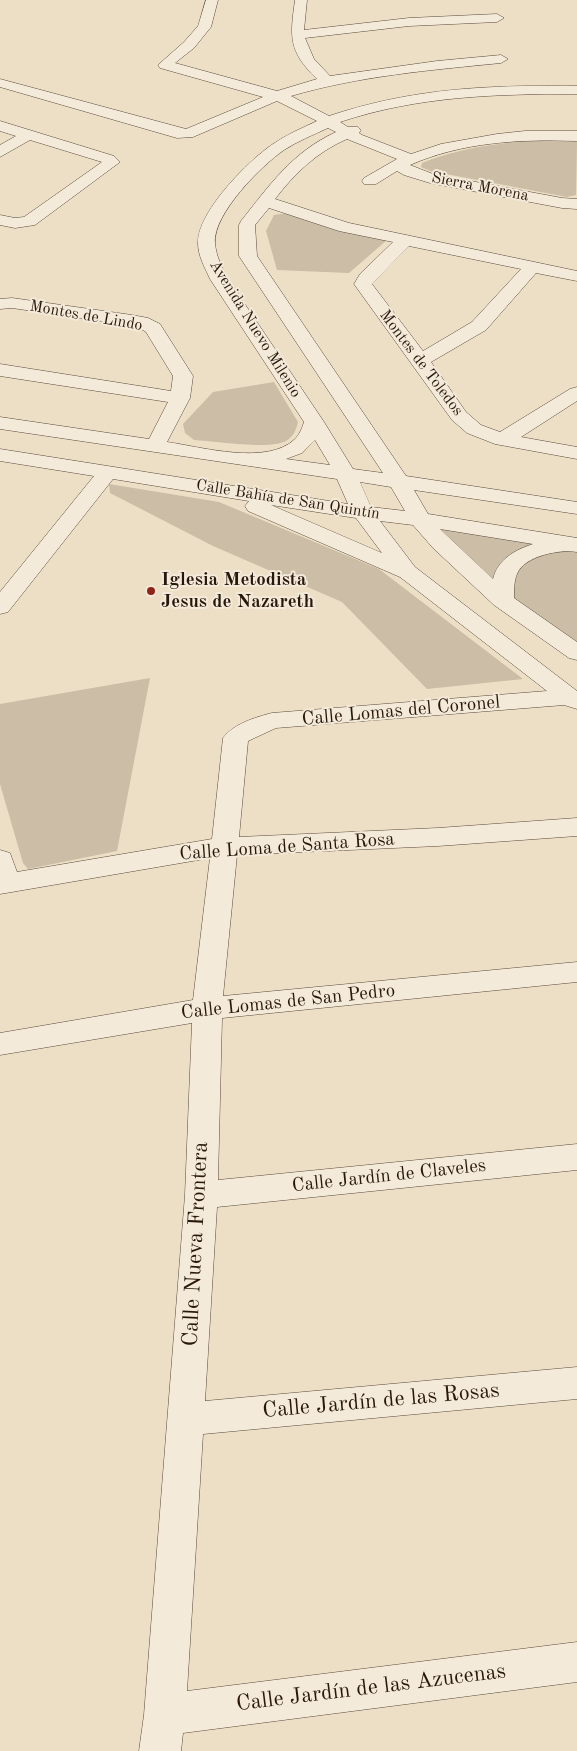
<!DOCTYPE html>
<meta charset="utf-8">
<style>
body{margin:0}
canvas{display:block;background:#ecdfc5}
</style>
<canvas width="577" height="1751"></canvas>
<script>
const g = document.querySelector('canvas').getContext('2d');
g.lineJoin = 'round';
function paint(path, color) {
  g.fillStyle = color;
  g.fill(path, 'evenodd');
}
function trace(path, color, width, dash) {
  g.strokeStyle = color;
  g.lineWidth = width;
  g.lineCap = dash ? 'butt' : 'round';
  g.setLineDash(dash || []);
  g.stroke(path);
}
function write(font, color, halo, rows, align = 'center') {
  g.font = font + ' "Old Standard TT",serif';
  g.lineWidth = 4;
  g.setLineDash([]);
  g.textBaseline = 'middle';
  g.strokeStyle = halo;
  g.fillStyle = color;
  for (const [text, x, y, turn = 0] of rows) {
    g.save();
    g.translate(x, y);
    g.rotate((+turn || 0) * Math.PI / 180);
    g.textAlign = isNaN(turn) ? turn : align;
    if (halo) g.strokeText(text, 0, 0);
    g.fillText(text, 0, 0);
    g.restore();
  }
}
paint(new Path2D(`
 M572 140 577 142 576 195 567 197 430 171 421 167 422 163C470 144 520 140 572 140Z
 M288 213 387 240 349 273 277 270 266 231 274 215Z
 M274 382 298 422C296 430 294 436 286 441 271 450 214 441 194 440L185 433 183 424 213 392Z
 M109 484 219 502 379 569 523 679 427 689 342 602 213 546 110 493Z
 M431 521 577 543V657L501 600Z
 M150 678 117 851 28 869 23 863 0 784V704Z`), '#cbbda6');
const minor = new Path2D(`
 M206 0H218L211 27 194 48 175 63 277 91 317 79C288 51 290 37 295 0H307L304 30 409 18 497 14 504 18 497 22 409 26 305 38 314 59 330 76 437 61 501 55 508 59 501 63C431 70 359 76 291 96L329 116C413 88 489 85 577 86V94C496 94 418 96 340 122L348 127H358L361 130 359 133 362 135 411 154 441 144 497 134 525 131H577V141C521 139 462 142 410 165L433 174 562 198 577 199V209L562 208 430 183 404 175 397 171 376 184H364L362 181 364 178 397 159 347 139C317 152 295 173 275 199L349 223 577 271V281L536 273 486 330 431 362 466 412 481 425 500 432 570 389 577 387V401L521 437 577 447V459L495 444 467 433 452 420 354 284 360 274 393 242 339 231 269 208 255 225 257 256 406 476 577 502V514L414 490 428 514 577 538V552C560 549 524 556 517 574 514 581 514 590 514 598L577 642V660L569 658 494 605 433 548 413 525 380 521 415 567 577 691V709L564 705 276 728 248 741 239 837 438 828 577 818V836L438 846 237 855 223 996 577 962V982L222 1018 218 1180 577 1144V1170L217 1207 205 1401 577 1367V1399L203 1434 187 1691 577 1642V1682L183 1733 181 1751H139L144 1715 185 1195 192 1023 0 1055V1033L193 1000 210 858 0 894V850L10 853 17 872 212 839 223 738C233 724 256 717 272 713L547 691 400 577 248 511 245 506 249 501 113 479 8 612 0 614V592L94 476 0 461V449L348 504 337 479 0 429V417L149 439 168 402 0 376V364L171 391 173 376 146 332 136 326 12 308 0 309V299L12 298 132 315 148 318 160 324 193 376 190 398 167 442C202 447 267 466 295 439 300 434 302 428 304 422L210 279C205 268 198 256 198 243 197 212 249 160 273 144 286 135 302 128 317 121L277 101 193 137 177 138 0 87V79L186 129 263 97 160 68 158 65 184 42 198 26ZM328 128 336 132C292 152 269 186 241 221L239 225V256L383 473 353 469 324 422 228 279C222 268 216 256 215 243 213 214 261 166 284 150 298 141 313 135 328 128ZM409 246 521 269 472 322 423 351 372 284ZM315 440 330 465 286 459 302 453ZM360 482 391 487 405 511 371 507ZM271 505 356 518 382 553ZM440 529 533 544C515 550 498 559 493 579Z
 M0 121 114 156 120 162 35 225 15 228 0 225V215L15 218 24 217 102 162 30 140 0 157V145L16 136 0 131Z`);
trace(minor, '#5a493b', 1);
paint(minor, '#f3ead9');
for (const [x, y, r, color] of [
 [151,591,5,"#8f2418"]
]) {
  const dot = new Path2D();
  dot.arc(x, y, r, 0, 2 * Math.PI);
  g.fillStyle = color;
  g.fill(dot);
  trace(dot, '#f3ead9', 2);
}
write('16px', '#29170d', '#f3ead9', [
 ["Sierra Morena",480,187,11],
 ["Montes de Lindo",86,316,10],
 ["Avenida Nuevo Milenio",255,329,58],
 ["Montes de Toledos",421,363,53],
 ["Calle Bahía de San Quintín",288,500,9]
]);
write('bold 19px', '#29170d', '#f3ead9', [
 ["Iglesia Metodista",161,580],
 ["Jesus de Nazareth",161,602]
], 'left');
write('19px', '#29170d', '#f3ead9', [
 ["Calle Lomas del Coronel",401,711,-5],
 ["Calle Loma de Santa Rosa",287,847,-4],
 ["Calle Lomas de San Pedro",288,1002,-6],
 ["Calle Jardín de Claveles",389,1176,-6]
]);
write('22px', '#29170d', '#f3ead9', [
 ["Calle Nueva Frontera",196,1244,-87],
 ["Calle Jardín de las Rosas",381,1401,-5],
 ["Calle Jardín de las Azucenas",371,1688,-7]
]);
</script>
